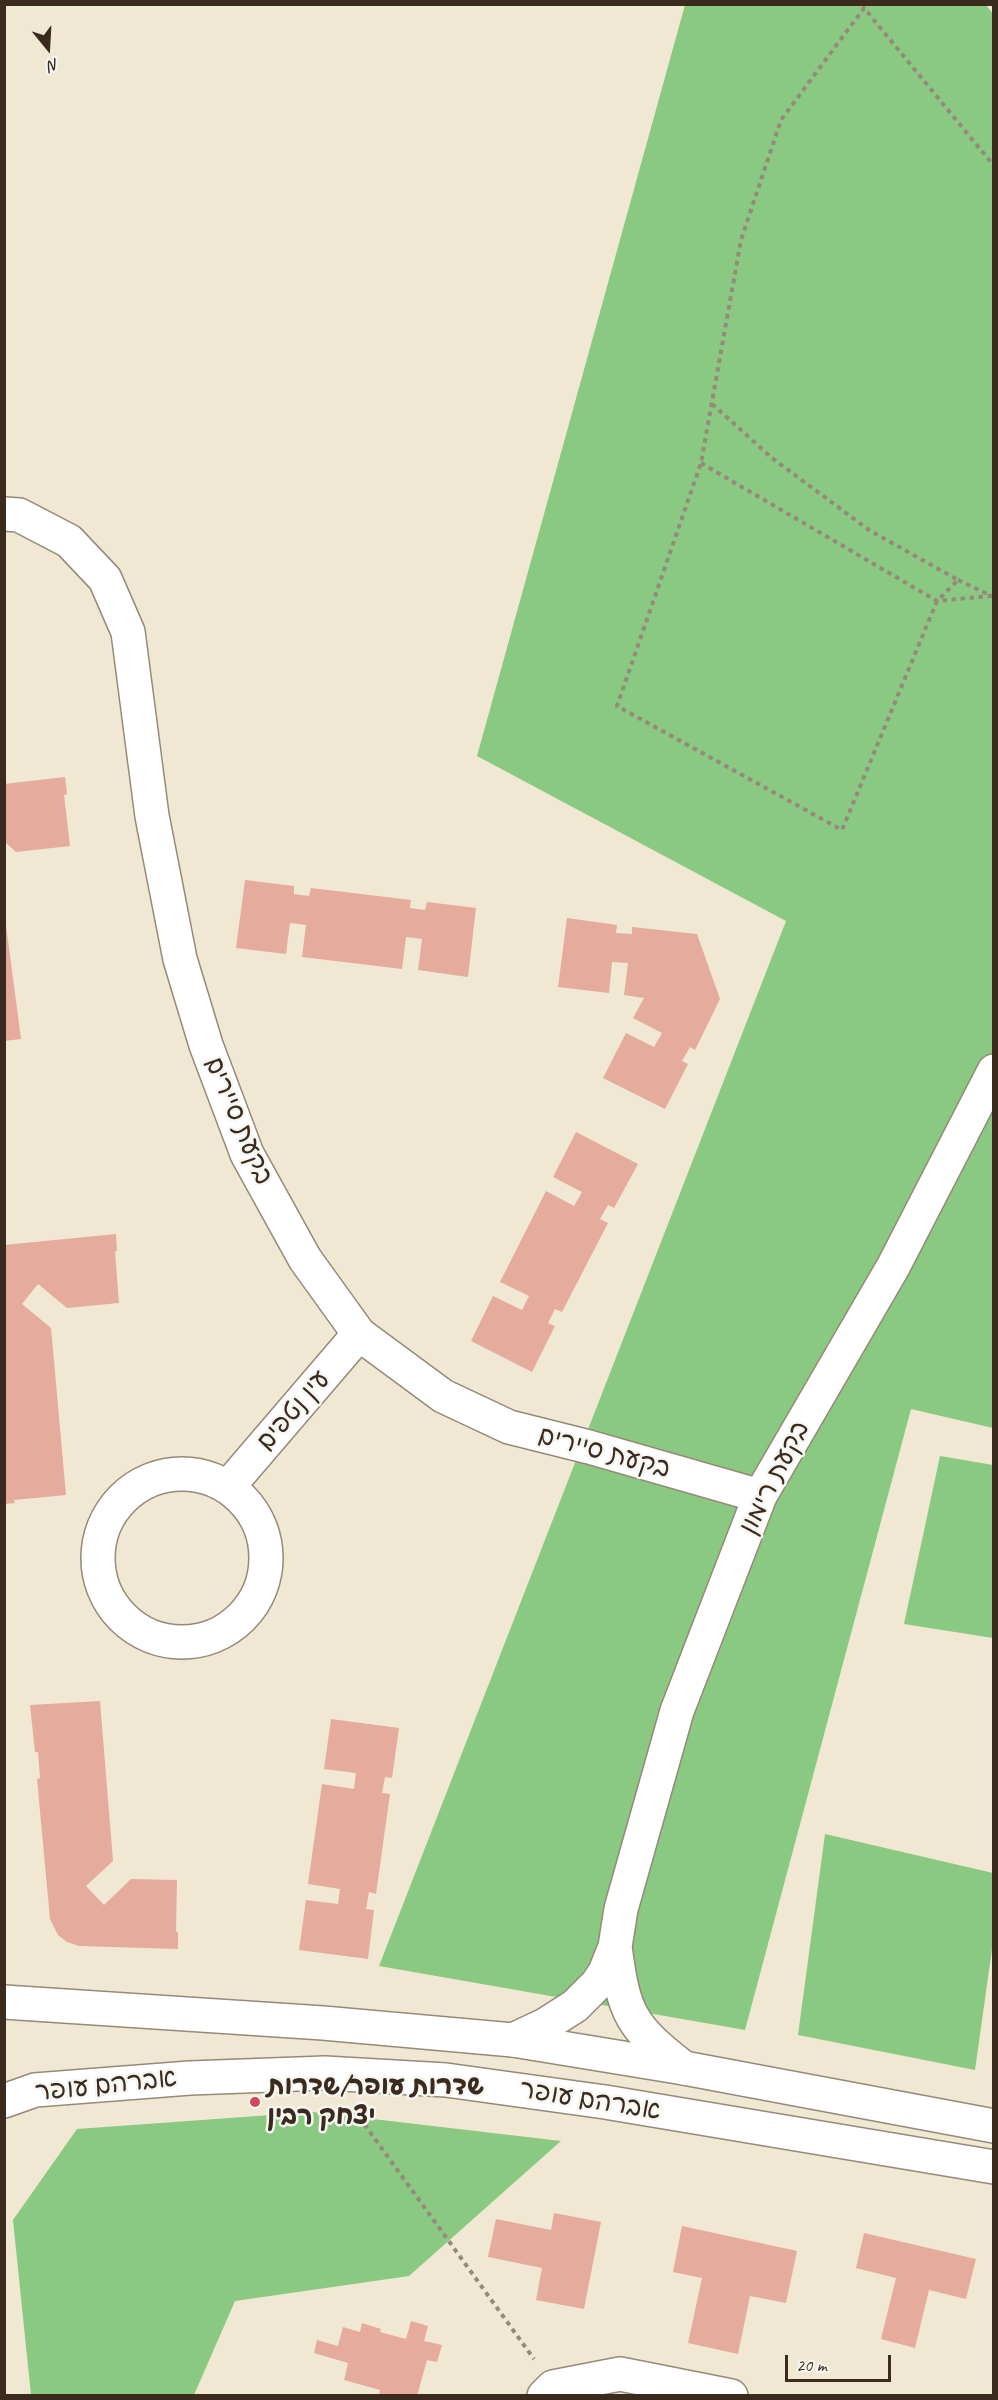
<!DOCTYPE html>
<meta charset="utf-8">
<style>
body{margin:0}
#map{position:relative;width:998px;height:2400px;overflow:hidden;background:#f0e8d2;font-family:Caveat,sans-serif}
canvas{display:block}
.frame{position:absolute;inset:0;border:6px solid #3b2a1e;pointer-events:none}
.north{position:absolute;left:18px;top:18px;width:60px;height:60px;-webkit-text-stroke:4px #f6f6f2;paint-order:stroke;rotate:162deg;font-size:16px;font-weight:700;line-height:24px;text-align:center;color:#3b2a1e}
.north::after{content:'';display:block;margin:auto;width:21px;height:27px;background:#3b2a1e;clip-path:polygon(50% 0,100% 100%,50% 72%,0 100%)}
.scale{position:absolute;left:785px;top:2355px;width:106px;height:27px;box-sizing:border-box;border:3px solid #3b2a1e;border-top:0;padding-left:8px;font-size:18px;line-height:21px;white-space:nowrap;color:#3b2a1e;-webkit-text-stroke:4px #f6f6f2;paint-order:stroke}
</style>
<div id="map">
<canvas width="998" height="2400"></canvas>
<div class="frame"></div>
<div class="north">N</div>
<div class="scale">20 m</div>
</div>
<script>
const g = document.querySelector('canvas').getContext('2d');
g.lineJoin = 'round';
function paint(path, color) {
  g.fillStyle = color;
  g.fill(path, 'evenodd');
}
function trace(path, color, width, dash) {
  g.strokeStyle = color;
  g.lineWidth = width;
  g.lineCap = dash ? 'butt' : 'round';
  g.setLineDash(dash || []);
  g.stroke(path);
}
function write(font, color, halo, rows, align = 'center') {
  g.font = font + ' Caveat,"Playpen Sans Hebrew",sans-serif';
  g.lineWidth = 5;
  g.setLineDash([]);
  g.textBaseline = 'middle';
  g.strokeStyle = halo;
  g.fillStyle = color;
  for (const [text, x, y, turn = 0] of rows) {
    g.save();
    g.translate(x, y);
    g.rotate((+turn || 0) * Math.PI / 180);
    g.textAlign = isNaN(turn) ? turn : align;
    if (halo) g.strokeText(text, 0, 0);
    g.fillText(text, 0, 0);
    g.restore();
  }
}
paint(new Path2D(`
 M685 5H986L994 15 993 1428 911 1409 745 2030 379 1966 786 921 477 756Z
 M940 1456 993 1465V1638L904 1624Z
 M825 1834 993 1873V1942L975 2070 798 2035Z
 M313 2112 561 2141 409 2276 235 2301 194 2395H31L13 2220 77 2129Z`), '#89c981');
paint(new Path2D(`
 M65 777 67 794 64 795 70 846 16 852 4 841V784Z
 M245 880 294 886V894L309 896 311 888 411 900 410 908 425 910 427 902 476 908 468 977 418 970 422 939 406 937 402 969 302 957 306 925 290 923 286 954 236 948Z
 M4 910 21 1039 4 1041Z
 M567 918 617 925 616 933 632 934V927L697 934 720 999 695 1050 690 1047 682 1061 688 1064 665 1109 603 1078 626 1033 654 1047 662 1033 633 1018 644 998 624 995 628 963 612 962 609 993 558 987Z
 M576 1132 638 1164 614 1208 608 1205 600 1219 608 1223 562 1312 555 1309 548 1323 555 1326 532 1372 471 1341 493 1296 522 1310 529 1296 500 1282 546 1191 574 1206 582 1192 553 1177Z
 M116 1234 117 1251H115L119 1303 67 1308 38 1284 22 1304 51 1328 66 1495 14 1500 15 1503 4 1504V1245Z
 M100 1701 113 1861 86 1886 104 1905 131 1879 177 1880 176 1932H178V1949L79 1946 67 1942 58 1935 50 1919 37 1779 40 1778 38 1752H35L30 1705Z
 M331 1719 399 1728 392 1778 385 1777 382 1793 390 1794 376 1894 369 1892 366 1909 374 1910 368 1959 299 1950 306 1900 338 1904 340 1889 308 1884 322 1784 354 1789 356 1773 324 1769Z
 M554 2213 601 2222 584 2309 536 2300 542 2268 488 2257 496 2219 551 2230Z
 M682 2226 797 2251 786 2303 750 2296 738 2354 688 2343 702 2278 673 2272Z
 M864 2233 976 2259 966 2299 929 2290 915 2348 881 2339 896 2278 856 2268Z
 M411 2321 428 2326 424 2341 442 2345 437 2362 427 2360 417 2396H379L380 2390 344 2380 348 2363 314 2353 317 2340 338 2346 343 2327 360 2332 362 2323 381 2329 380 2332 406 2339Z`), '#e5ab9d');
const minor = new Path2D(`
 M4 514 19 515 69 541 105 579 128 632 152 816 180 959 206 1045 247 1154 305 1259 359 1334 443 1396 509 1427 589 1447 760 1496
 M98 1558a84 84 0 1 1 168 0a84 84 0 1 1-168 0Z
 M228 1487 359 1334
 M615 1947C624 2014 630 2026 684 2068
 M513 2040 545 2025 575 2006 597 1984 605 1972 615 1947 621 1909 677 1711 760 1496 893 1267 994 1071
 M544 2396 553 2387 620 2374 731 2396`);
const tertiary = new Path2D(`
 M4 2002 323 2023 513 2040 684 2068 994 2126
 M4 2101 35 2090 190 2078 325 2073 446 2080 605 2102 994 2167`);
trace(minor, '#968978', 36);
trace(tertiary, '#968978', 36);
trace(new Path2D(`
 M712 404 772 458 869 530 958 580 937 601 842 830 617 706 701 463 741 240 781 120 864 8 994 166
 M701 463 937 601 990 596 994 590
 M958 580 994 597
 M354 2110 534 2359`), '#968978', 4, [4.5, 4.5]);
trace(minor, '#fff', 33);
trace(tertiary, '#fff', 33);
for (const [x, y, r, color] of [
 [255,2102,6,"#d1495b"]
]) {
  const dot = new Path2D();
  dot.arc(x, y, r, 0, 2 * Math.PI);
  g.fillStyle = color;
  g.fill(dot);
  trace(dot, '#f6f6f2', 2);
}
write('26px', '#3b2a1e', '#f6f6f2', [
 ["בקעת סיירים",238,1121,67],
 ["עין נטפים",294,1411,-49],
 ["בקעת סיירים",604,1453,15],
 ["בקעת רימון",775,1478,-63],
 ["אברהם עופר",106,2086,-6],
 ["אברהם עופר",590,2101,9]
]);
write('bold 26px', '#3b2a1e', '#f6f6f2', [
 ["שדרות עופר/שדרות",267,2087],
 ["יצחק רבין",267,2117]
], 'left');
</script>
